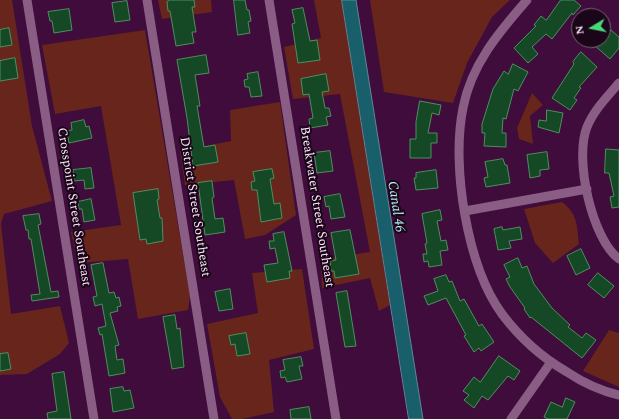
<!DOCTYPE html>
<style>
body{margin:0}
#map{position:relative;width:619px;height:419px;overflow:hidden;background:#3f0c3c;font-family:Spectral,serif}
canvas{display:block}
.north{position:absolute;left:571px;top:8px;width:40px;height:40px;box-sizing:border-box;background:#1b0619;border:1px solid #756173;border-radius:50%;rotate:260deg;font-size:11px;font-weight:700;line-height:16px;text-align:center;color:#fde9fa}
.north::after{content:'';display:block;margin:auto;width:14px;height:18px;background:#48d779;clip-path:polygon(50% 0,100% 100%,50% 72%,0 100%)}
</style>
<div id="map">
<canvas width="619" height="419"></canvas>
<div class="north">N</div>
</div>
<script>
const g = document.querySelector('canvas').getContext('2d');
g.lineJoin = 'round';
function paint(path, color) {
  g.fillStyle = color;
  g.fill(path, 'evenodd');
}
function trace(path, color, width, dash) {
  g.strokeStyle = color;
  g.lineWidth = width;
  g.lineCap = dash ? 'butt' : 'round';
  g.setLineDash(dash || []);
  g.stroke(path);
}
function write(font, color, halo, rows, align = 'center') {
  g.font = font + ' Spectral,serif';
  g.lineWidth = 4;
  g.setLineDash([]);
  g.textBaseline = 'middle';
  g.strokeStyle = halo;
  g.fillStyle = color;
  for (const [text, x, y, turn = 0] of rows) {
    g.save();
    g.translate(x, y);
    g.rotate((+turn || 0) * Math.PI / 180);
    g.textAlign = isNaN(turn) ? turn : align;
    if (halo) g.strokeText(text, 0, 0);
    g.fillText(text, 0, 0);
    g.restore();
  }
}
paint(new Path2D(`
 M0 0H12L32 126 52 201 4 214 1 224 11 314 60 306 69 343 60 354 27 374 0 375Z
 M158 0H211L212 12 162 19Z
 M314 0H342L390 305 379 311 370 278 322 288 321 259 370 252 340 94 293 99 284 47 321 38Z
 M370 0H510L492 17 467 63 453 103 384 92Z
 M145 30 190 296 188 310 138 319 128 259 78 263 71 232 121 225 101 106 55 114 42 45Z
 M532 93 543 105 530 116 533 144 519 139 517 128Z
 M280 102 296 215 265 235 245 239 234 180 185 185 180 151 231 141 230 110Z
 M562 202C578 214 577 226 579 244L553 263 535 243 524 209Z
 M302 269 314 349 269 360 274 412 242 419H232L220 397 207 324 258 313 252 273Z
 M609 330 619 333V387L583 371Z`), '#68251b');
const water = new Path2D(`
 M342 0H356L423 419H409Z`);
paint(water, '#185f6b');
trace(water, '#5d8896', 1);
const building = new Path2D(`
 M170 0H194L195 7H192L196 32H192L194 43 176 46 170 11H168L167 2Z
 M234 0H245L247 10H249L251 21 248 22 250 33 238 35Z
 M561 0H574L581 6 573 15 572 13 552 39 546 34 532 47 538 54 528 63 514 48 536 26 534 25 541 16 546 20Z
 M127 1 130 20 115 22 112 3Z
 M303 8 310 41 317 40 320 60 298 63 292 24 295 23 292 10Z
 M69 9 72 30 54 33 52 21H50L48 12Z
 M9 28 12 45 0 47V30Z
 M611 30 619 37V48L610 59 594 45 598 40H603Z
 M581 52 597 67 579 87 581 88 574 98 577 100 570 110 552 98 574 64 573 62Z
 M206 55 209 73 195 75 200 106H197L204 147 215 145 218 162 193 166 187 118 177 60Z
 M15 58 18 78 0 81V61Z
 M513 64 528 72 518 91 514 89 506 119 503 118 502 133H506V147L484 146 485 133H482V124L493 89 504 71 508 74Z
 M258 72 262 96 251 97 249 87H245L244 80 248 79 247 74Z
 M326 74 329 91 322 92 325 108H329L331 116 326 117 328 125 310 128 309 119 313 118 309 94 303 95 301 79Z
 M420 101 441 105 439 115 432 113 428 133H437V143H431V158H410V139H416V122Z
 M547 110 563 113 559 133 538 127 539 120 546 121Z
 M84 120 86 127 89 126 92 138 69 143 67 131 72 130 71 123Z
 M606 149 619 150V207L612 208 610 197 614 196 609 173H605Z
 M330 151 333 171 317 173 314 153Z
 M547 152 549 169 540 170V176L530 178 527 155Z
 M503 159 505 165H507L510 183 486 187 484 178 488 177 485 162Z
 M91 168 94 188 85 189 84 180 74 181 73 170Z
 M272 169 274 178 270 179 274 204 280 203 282 218 261 222 257 190H252L251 182 255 181 253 172Z
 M436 170 438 188 416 190 414 178H416V173Z
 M212 181 214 197 212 198 215 219 223 218 225 232 205 235 198 183Z
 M158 189 159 199 157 200 160 218H162L163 241 147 244 146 239 140 240 133 193Z
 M340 194 345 217 331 219 329 206 326 207 324 197Z
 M91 199 95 220 84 222 82 209H79L78 202Z
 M440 210 442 220 437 221 441 241 446 240 448 250 440 251 442 265 429 267 428 261 424 262 423 254H427L425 244 427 243 422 214Z
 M39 214 41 224 38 225 51 292 58 291 59 297 32 301 31 295 40 294 31 239H29L28 230H26L23 216Z
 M502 227 503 230 520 227 522 239 509 241 511 248 498 250 494 229Z
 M350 230 359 274 335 278 334 271H331L330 261 336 260 331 233Z
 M284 232 292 271H289L290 278 267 282 264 265 278 263 275 248 270 249 269 241H274L273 234Z
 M581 249 590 268 576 275 567 256Z
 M518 258 522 268 527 266 534 284 552 308 570 325 568 327 582 338 586 333 596 340 582 358 531 317 530 318 524 309 525 308 510 287 506 279 510 277 504 265Z
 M103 263 109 293 114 292 116 298 119 297 121 306 117 307 118 311 110 313 119 345 115 346 117 360 123 359 125 373 109 376 102 334 100 335 98 328 106 326 102 304 95 306 93 297 97 296 91 265Z
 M598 273 614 286 604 298 588 285Z
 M446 275 449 282 452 281 460 301 464 299 479 326 482 324 494 342 481 351 479 348 474 352 464 336 466 335 446 298 428 305 424 296 438 291 434 279Z
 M230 289 233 309 219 311 215 292Z
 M347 291 356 346 345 347 336 293Z
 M175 315 177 329 180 328 184 367 172 369 163 317Z
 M246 333 250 354 237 356 235 344 231 345 229 336Z
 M8 353 11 369 0 371V354Z
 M499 356 520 371 514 380 508 376 488 400 482 396 474 408 464 400 469 395 463 391 474 377 480 382Z
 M301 357 303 366H299L302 379 287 382 285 377 281 378 280 371 285 370 283 360Z
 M64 372 71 419H48L47 413 57 411 52 374Z
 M123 387 124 391 130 390 134 408 113 412 110 389Z
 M566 398 575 402 567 419H548L544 417 551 402 562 407Z
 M309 407 311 419H291L290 410Z`);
paint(building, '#154926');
trace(building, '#4d8f5f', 1);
trace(new Path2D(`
 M27 0 94 419
 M147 0 214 419
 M269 0 336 419
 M527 0C499 32 471 65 463 108 451 166 467 266 502 314 520 338 541 357 567 372 582 382 601 391 619 395
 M619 83C607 97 594 110 587 127 574 159 592 239 619 259
 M465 211 587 189
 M511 419 551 362`), '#895d84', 9);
write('13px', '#fde9fa', '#1b0619', [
 ["Crosspoint Street Southeast",73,207,81],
 ["District Street Southeast",194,207,81],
 ["Breakwater Street Southeast",316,207,81]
]);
write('italic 14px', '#b5ecf7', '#1b0619', [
 ["Canal 46",395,207,81]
]);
</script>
